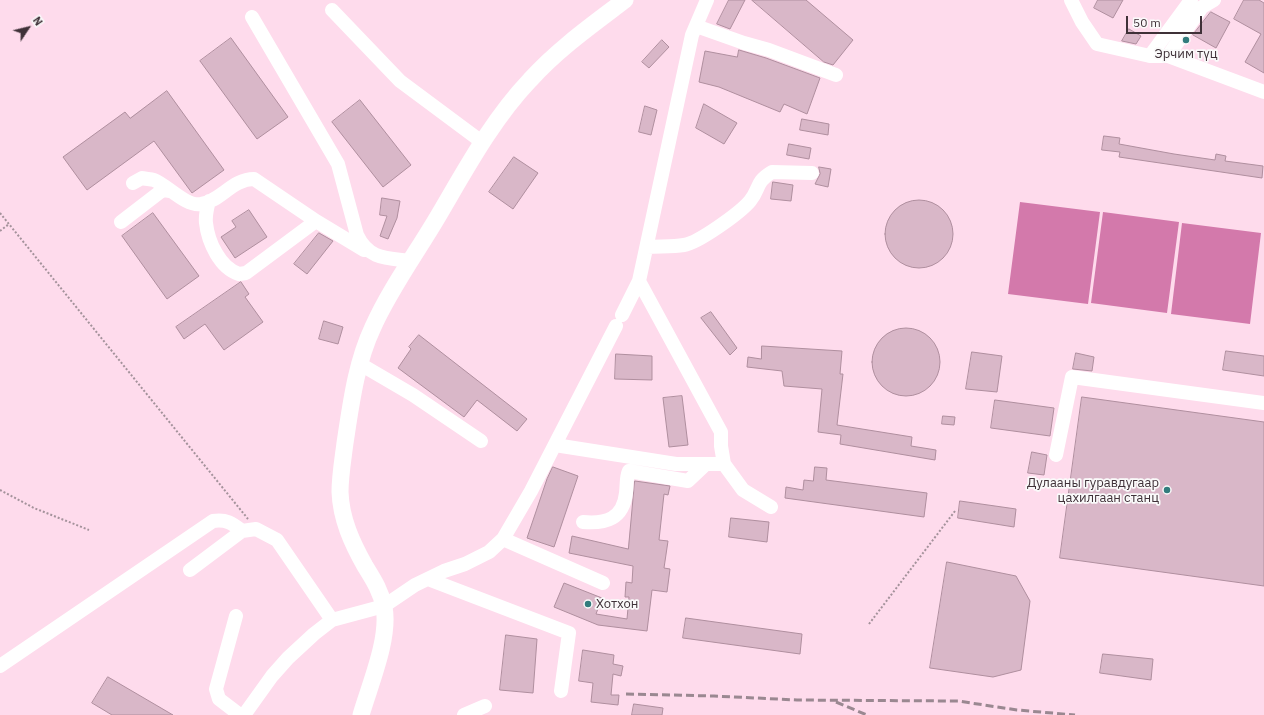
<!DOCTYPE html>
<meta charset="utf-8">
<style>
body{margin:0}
#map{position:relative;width:1264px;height:715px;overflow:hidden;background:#fce6f1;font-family:"IBM Plex Sans",sans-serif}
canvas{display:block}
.north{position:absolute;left:8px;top:8px;width:40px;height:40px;-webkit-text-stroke:3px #fafafa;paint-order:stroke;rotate:55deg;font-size:11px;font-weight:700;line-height:16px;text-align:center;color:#3f3138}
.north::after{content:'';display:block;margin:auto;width:14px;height:18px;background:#3f3138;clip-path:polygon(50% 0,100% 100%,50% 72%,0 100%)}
.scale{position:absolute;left:1126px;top:16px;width:76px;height:18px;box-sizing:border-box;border:2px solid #3f3138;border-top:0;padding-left:5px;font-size:12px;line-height:14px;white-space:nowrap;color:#3f3138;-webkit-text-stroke:3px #fafafa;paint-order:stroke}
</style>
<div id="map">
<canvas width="1264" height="715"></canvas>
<div class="north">N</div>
<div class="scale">50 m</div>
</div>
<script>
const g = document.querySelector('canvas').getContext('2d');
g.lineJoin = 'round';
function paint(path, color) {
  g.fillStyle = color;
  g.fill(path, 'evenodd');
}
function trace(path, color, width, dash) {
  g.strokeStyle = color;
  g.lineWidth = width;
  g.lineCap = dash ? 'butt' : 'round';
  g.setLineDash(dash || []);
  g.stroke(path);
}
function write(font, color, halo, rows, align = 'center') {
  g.font = font + ' "IBM Plex Sans",sans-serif';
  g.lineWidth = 3.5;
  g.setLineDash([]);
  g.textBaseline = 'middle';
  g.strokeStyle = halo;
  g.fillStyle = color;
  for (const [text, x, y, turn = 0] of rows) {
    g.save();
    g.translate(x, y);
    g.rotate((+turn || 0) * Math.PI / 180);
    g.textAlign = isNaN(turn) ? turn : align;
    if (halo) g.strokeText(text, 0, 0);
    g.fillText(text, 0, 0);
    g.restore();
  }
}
paint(new Path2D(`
 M0 0H1264V715H0Z`), '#fedbec');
paint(new Path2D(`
 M1020 202 1100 212 1088 304 1008 294Z
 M1103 212 1179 222 1167 313 1091 303Z
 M1182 223 1261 233 1250 324 1171 314Z`), '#d379ab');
const building = new Path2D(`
 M729 0H745L730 29 717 24Z
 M752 0H806L853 40 833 65 824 62Z
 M1098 0H1123L1113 18 1094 8Z
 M1244 0H1259L1264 3V73L1245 62 1261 34 1234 19Z
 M1211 12 1230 22 1216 48 1193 35Z
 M1129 29 1141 36 1136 44 1122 41Z
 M231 38 288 117 257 139 200 61Z
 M662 40 669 47 649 68 642 62Z
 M739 50 766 58 820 78 807 114 784 104 780 112 719 87 699 82 705 51 737 57Z
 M167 91 224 170 192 193 154 141 87 190 63 157 125 112 130 118Z
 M360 100 411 165 383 187 332 122Z
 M704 104 737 123 724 144 696 128Z
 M645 106 657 110 651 135 639 132Z
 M802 119 829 124 828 135 800 130Z
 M1104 136 1120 138 1119 144 1174 154 1215 160 1216 154 1226 156 1225 161 1263 166 1262 178 1119 157 1120 152 1102 150Z
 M789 144 811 148 809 159 787 155Z
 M514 157 538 173 513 209 489 192Z
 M819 167 831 169 828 187 815 184 820 174Z
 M773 182 793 185 791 201 771 199Z
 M382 198 400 201 397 218 388 239 380 236 387 216 380 215Z
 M885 234a34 34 0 1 1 68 0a34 34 0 1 1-68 0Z
 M249 210 267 237 235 258 221 237 236 227 232 221Z
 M153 213 199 276 167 299 122 236Z
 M319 233 333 241 307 274 294 264Z
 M241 282 249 294 245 297 263 322 224 350 205 324 184 339 176 327Z
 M711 312 737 348 730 355 701 318Z
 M324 321 343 327 338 344 319 339Z
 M872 362a34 34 0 1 1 68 0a34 34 0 1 1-68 0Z
 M419 335 527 419 517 431 477 400 464 417 398 368 411 349 409 347Z
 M762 346 842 351 840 374H843L837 425 912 437 911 446 936 450 935 460 840 444 841 435 818 432 822 389 784 386 782 371 747 367 748 357 761 359Z
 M1226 351 1264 356V376L1223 370Z
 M972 352 1002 356 997 392 966 389Z
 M1076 353 1094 357 1092 371 1073 369Z
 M616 354 652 356V380L615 379Z
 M682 396 688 445 669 447 663 398Z
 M1082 397 1264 422V586L1060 558Z
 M995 400 1054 408 1050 436 991 428Z
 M943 416 955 417 954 425 942 424Z
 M1032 452 1047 455 1044 475 1028 473Z
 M553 467 578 476 554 547 527 538 547 479Z
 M815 467 827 468 826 480 927 493 924 517 785 498 786 487 803 490 804 480 813 481Z
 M635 481 670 486 668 495 664 494 659 540 668 541 664 568 670 569 667 592 652 590 647 631 598 625 554 607 564 583 602 598 596 614 627 619 629 597H625L626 582 632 583 633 566 569 553 572 536 628 549Z
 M960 501 1016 509 1014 527 958 518Z
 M731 518 769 522 767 542 729 537Z
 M947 562 1016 576 1030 601 1021 670 993 677 930 668Z
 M686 618 802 634 800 654 683 638Z
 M506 635 537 639 533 693 500 690Z
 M583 650 614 655 613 664 623 666 621 676 613 674 611 695H619L618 705 591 702 593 683 579 681Z
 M1103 654 1153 659 1151 680 1100 673Z
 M108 677 173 715H112L92 703Z
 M634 704 663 708 662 715H632Z`);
paint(building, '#d9b7c8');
trace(building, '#b08f9f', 1);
trace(new Path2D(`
 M0 213 248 519
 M0 231 9 224
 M0 490 34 508 89 530
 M869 624 955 511`), '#a4929b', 2, [2, 2]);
trace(new Path2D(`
 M1071 0 1082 22 1097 44 1150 56H1168
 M1214 0 1202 7 1168 56 1264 92
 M332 10 400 81 482 142
 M252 17 338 164 357 235C369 260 387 258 411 261
 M696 26 744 43 769 50 836 75
 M1150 56 1191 0
 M133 183 142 178C145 179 150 179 154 180 167 185 186 207 201 204 221 201 232 179 254 179L316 221
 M209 201C207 208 205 215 206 223 208 242 220 268 239 274L246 273 316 221 364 250
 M121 222 160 192 164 190 170 191
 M647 247C659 246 672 247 684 245 698 243 740 213 750 201 760 189 755 182 772 172L812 173
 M639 281 721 432V446L724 464
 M622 315 639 281 692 35 707 0
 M360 364 413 395 481 441
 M555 445 676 464H724L743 490 771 507
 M1056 455 1072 377 1264 403
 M583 522C606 524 623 519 626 493 627 485 626 477 629 471L688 481 706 464
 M503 539 603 583
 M190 570 242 531 256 529 277 540 332 620
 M428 579 569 633 561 691
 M236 616 216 689 219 699 240 715
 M0 666 213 521C226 519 232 523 242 531
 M244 715 272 676 288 658 314 634 332 620 384 606 415 585 444 571 465 564 489 552 503 539 531 491 616 326
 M464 715 485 706`), '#fff', 14);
trace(new Path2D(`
 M361 715C370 684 390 638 384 607 381 591 373 579 365 566 352 543 341 519 340 492 340 476 343 459 345 443 351 404 356 363 373 327 391 287 418 251 440 213 467 167 493 119 530 80 558 49 592 25 625 0`), '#fff', 17);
trace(new Path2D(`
 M626 694 714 696 797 700 958 701 1017 710 1075 715
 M836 702 867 715`), '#9a8891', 3, [8, 4]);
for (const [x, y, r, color] of [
 [1186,40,4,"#327c7d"],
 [1167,490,4,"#327c7d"],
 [588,604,4,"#327c7d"]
]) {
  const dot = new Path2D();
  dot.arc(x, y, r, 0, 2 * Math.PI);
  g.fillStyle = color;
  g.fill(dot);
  trace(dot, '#fafafa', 1.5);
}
write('13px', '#3f3138', '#fafafa', [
 ["Эрчим түц",1186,54],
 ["Дулааны гуравдугаар",1159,483,"right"],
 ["цахилгаан станц",1159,498,"right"],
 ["Хотхон",596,604,"left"]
]);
</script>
